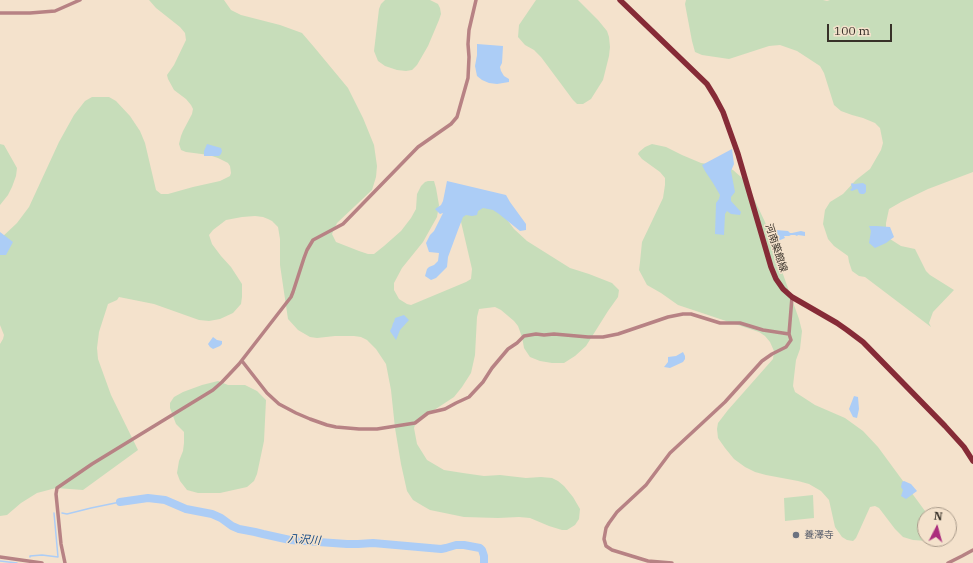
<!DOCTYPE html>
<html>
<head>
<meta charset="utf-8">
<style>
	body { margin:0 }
	#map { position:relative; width:973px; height:563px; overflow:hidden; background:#f4e2cc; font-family:"IBM Plex Serif",serif }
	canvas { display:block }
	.north { position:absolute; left:917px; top:507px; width:40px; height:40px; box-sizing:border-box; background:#f4e2cc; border:1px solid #a99b8b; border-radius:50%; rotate:6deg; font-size:11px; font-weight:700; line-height:16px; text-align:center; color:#383129 }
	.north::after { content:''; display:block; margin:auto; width:14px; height:18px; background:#ab2d7d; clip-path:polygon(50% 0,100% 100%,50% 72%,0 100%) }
	.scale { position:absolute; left:827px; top:24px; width:65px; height:18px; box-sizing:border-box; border:2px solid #383129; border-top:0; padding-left:5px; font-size:12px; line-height:14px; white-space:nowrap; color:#383129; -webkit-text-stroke:3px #f4e2cc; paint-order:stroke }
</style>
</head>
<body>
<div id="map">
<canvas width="973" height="563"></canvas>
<div class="north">N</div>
<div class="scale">100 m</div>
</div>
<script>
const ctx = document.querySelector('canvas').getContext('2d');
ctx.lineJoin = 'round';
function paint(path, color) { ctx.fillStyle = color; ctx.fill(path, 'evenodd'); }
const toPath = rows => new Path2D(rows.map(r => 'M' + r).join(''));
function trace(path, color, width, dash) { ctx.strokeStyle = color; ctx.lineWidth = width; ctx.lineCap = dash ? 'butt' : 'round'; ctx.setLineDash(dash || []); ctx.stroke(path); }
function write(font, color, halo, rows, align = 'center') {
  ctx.font = font + ' "IBM Plex Serif","Noto Sans JP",serif'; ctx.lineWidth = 3; ctx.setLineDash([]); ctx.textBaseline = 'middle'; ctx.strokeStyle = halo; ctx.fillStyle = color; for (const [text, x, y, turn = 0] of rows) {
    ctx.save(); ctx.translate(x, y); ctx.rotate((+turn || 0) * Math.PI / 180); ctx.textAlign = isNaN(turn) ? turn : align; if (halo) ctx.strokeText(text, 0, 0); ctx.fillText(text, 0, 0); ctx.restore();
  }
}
paint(toPath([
	[149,0,224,0,231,10,241,15,280,25,302,33,314,47,348,88,363,118,374,145,377,166,376,177,372,190,337,223,332,234,336,242,359,251,368,254,374,254,384,246,401,231,411,218,416,209,417,194,421,186,425,182,428,181,434,181,436,188,439,205,437,217,423,242,402,268,394,283,394,290,399,299,407,304,411,305,466,282,471,279,472,269,458,209,486,199,505,217,514,229,527,241,570,268,589,274,612,283,619,290,618,297,608,311,586,346,575,356,564,363,552,363,540,361,530,357,524,348,522,337,518,326,514,321,501,310,495,307,479,309,477,317,475,355,471,373,462,387,454,397,416,422,414,428,417,444,427,460,444,470,463,473,484,476,500,475,526,478,541,477,552,478,558,481,564,486,573,497,580,509,579,519,575,525,567,530,562,530,549,526,530,518,519,517,498,518,464,517,430,510,423,506,413,500,407,491,401,464,395,428,391,390,386,364,376,349,367,340,361,337,354,336,335,336,317,338,310,337,298,330,288,319,280,265,280,239,278,227,272,221,268,219,263,217,255,216,242,217,226,220,213,230,209,235,212,244,221,256,231,267,242,284,242,297,241,304,233,313,220,319,209,321,199,320,154,304,119,297,117,300,108,304,99,332,97,348,98,359,111,395,138,450,83,490,56,488,37,493,21,503,7,515,0,516,0,344,3,339,4,335,0,325,0,239,17,223,29,207,59,142,74,115,85,101,92,97,109,97,116,101,130,116,140,131,145,143,156,190,161,194,168,194,193,187,220,181,230,176,231,173,230,166,228,163,218,158,209,155,186,152,181,150,179,144,181,136,183,131,192,114,193,109,191,105,186,99,174,90,168,79,167,75,174,65,186,40,185,33,180,27,156,8],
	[385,0,430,0,438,4,440,8,441,14,439,20,428,46,417,65,412,70,406,71,397,70,385,66,378,61,374,51,379,9,381,4],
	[536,0,578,0,598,20,607,31,609,37,610,47,609,56,603,80,591,99,583,104,577,104,573,100,541,57,534,50,525,45,518,37,519,25],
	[686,0,823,0,827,1,830,0,973,0,973,172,928,189,901,202,889,209,886,223,886,230,890,239,901,246,915,249,926,271,930,275,954,290,933,312,929,323,931,327,865,277,859,276,852,271,849,262,848,256,834,246,828,239,823,224,825,210,830,202,843,194,856,180,870,169,881,150,883,143,880,128,875,123,863,118,852,115,841,111,834,105,824,73,820,66,797,51,780,45,769,46,729,59,702,55,695,52,692,41,685,4],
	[0,144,4,145,17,168,16,176,12,187,8,195,0,205],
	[652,144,666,147,682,155,701,163,721,166,733,170,741,177,747,184,765,222,784,277,799,319,802,331,800,349,796,360,794,377,793,386,795,392,815,405,845,418,863,431,878,447,925,511,925,539,926,539,927,541,913,540,903,537,895,529,879,508,875,506,870,507,856,538,853,541,847,540,842,537,835,527,829,500,821,491,809,484,798,481,766,475,755,472,745,467,734,459,725,448,718,438,717,429,718,423,728,410,773,359,774,351,770,342,765,336,759,332,678,305,661,293,647,285,639,270,640,262,642,242,663,198,665,185,665,178,660,172,642,159,638,154,639,152,645,147],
	[218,381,228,385,245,385,257,391,266,400,264,441,257,474,254,481,247,487,220,493,198,493,187,490,180,481,177,473,179,461,183,451,184,443,184,432,176,424,170,408,170,403,174,397,183,392,202,385],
	[813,495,814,518,785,521,784,498]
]), '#c7ddba');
paint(toPath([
	[477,44,503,46,502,63,500,67,501,71,504,76,509,79,509,82,497,84,489,83,482,80,477,76,475,66,477,55],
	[207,144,221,148,222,151,221,154,219,156,204,156,204,151],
	[732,149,734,164,731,171,735,192,731,197,731,201,741,212,740,215,731,214,727,211,725,214,724,235,715,234,716,203,719,199,720,195,713,183,705,171,702,165],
	[447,181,506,195,510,202,526,224,526,230,520,231,499,214,493,210,483,208,478,211,477,215,472,216,466,215,463,217,458,230,448,257,447,267,436,278,431,280,425,276,427,269,429,267,434,265,438,261,439,253,429,252,426,243,430,235,434,231,443,213,440,214,435,209,441,205,443,201],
	[852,183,854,184,863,183,866,185,866,192,864,194,861,194,859,193,858,190,857,189,852,191,850,190,852,188,851,184],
	[869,226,876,226,890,227,894,237,886,243,875,248,869,243,871,231],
	[776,230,788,231,790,233,792,233,801,231,805,232,805,236,798,235,797,236,795,235,791,235,789,236,784,236,785,238,778,241,779,238,776,233],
	[0,232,13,242,6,255,0,255],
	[404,315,409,320,400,330,396,340,390,331,392,327,393,323,394,322,395,318],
	[213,337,217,340,222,341,222,344,220,346,213,349,210,347,208,344],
	[683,352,685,356,685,359,683,362,670,368,664,367,668,362,668,357,676,356],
	[854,396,858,397,859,409,857,418,853,417,849,409],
	[904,481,911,484,917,491,906,499,901,496,903,490,901,487,902,482]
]), '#accdf6');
trace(toPath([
	[62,513,67,514,91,508,120,502],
	[30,557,30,556,42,555,58,557,54,513],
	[0,561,17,563]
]), '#accdf6', 1.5);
trace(toPath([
	[120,502,148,498,165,500,186,509,212,514,221,518,232,526,239,529,255,532,263,534,290,540,347,544,358,544,373,543,441,549,446,548,456,545,464,545,480,548,482,550,484,556,484,563]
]), '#accdf6', 8);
trace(toPath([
	[0,13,30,13,55,11,80,0],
	[242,361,267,393,279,404,296,413,310,419,327,425,336,427,359,429,377,429,415,423,428,413,445,409,456,403,469,397,483,382,492,368,508,349,517,343,524,336,536,334,544,335,554,334,588,337,603,337,618,334,668,317,683,314,691,314,720,323,740,323,763,330,789,334],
	[0,557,42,563],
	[65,563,61,544,56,494,57,488,92,464,213,390,222,382,239,364,291,297,293,292,304,258,307,250,313,240,343,224,418,147,451,124,457,117,468,78,469,57,468,44,469,30,476,0],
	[672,563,648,561,612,550,606,546,604,539,606,528,609,523,617,512,646,485,670,453,725,402,762,361,772,354,786,347,791,340,789,334,792,297],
	[948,563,962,556,973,550]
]), '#b78284', 3.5);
trace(toPath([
	[620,0,707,84,715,97,723,112,738,154,771,267,776,279,783,289,792,297,837,323,847,330,863,342,945,426,964,447,973,461]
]), '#862b37', 5.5);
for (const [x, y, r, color] of [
	[796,535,4,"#6b7280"]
]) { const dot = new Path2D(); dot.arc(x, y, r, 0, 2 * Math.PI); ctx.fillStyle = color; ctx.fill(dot); trace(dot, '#f4e2cc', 1.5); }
write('10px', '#383129', '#f4e2cc', [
	["河南築館線",776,248,72]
]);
write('10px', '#5b616d', '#f4e2cc', [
	["養澤寺",804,535]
], 'left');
write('italic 11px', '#134a86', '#f4e2cc', [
	["八沢川",304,540,4]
]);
</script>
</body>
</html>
